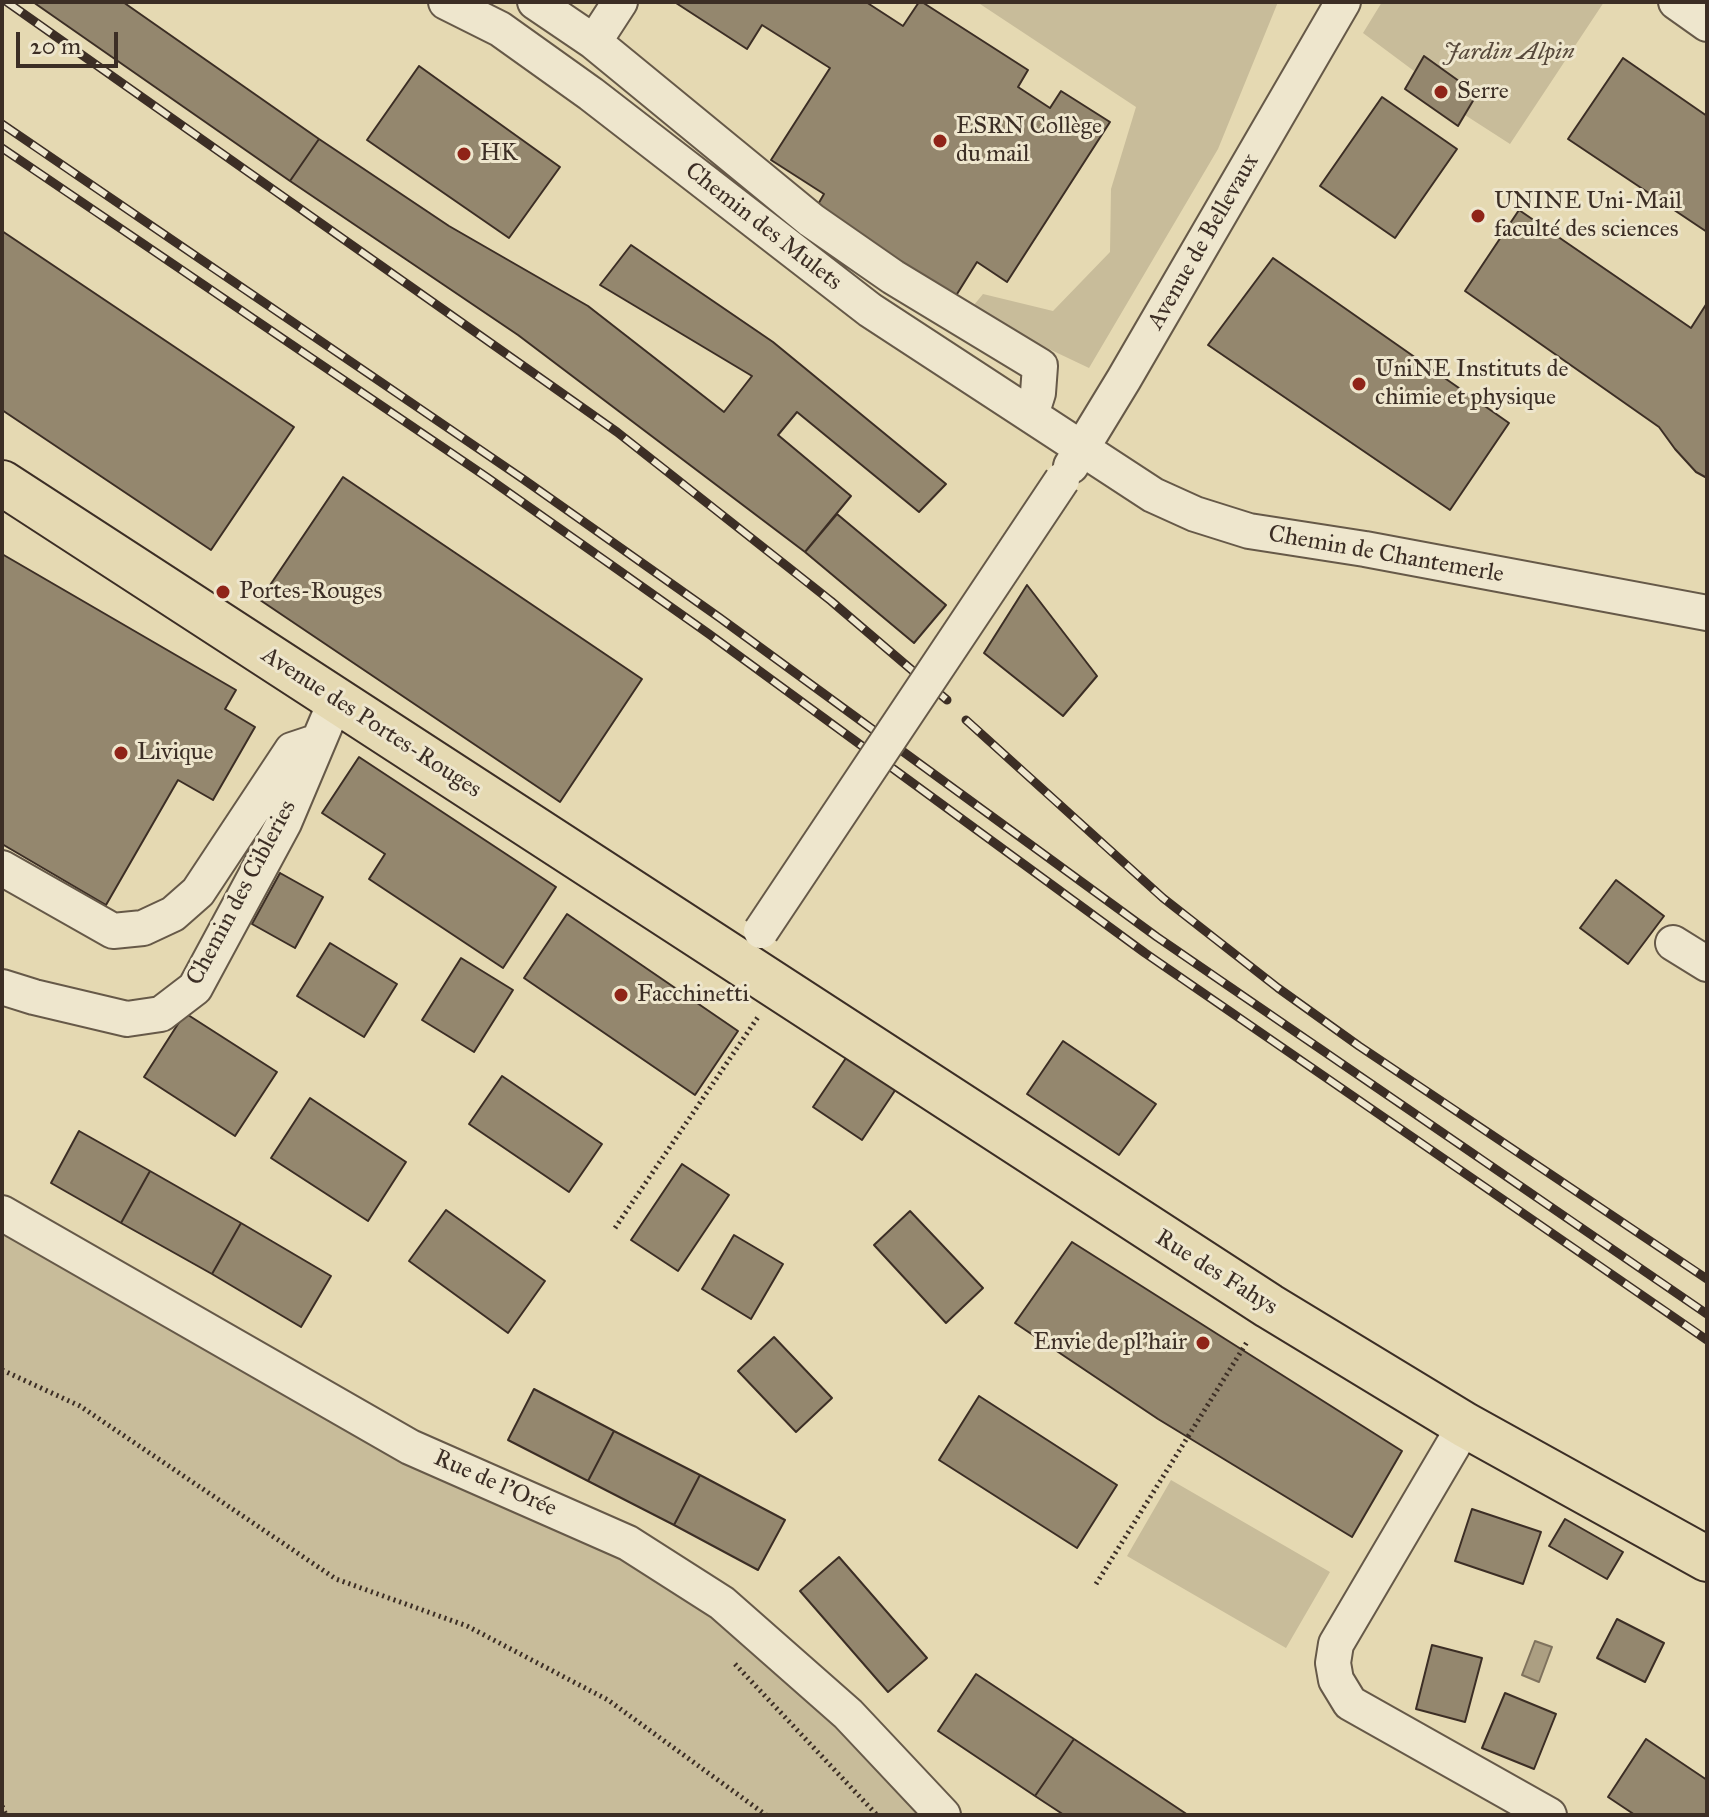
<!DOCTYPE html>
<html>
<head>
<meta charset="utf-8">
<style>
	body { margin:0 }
	#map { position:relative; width:1709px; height:1817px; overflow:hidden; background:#e5d9b2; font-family:"IM FELL Great Primer",serif }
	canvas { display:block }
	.frame { position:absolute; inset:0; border:4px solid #3c2e25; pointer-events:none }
	.scale { position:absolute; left:16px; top:32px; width:102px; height:36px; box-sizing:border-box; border:4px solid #3c2e25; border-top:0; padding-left:10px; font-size:24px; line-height:28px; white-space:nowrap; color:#3c2e25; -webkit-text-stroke:6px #eee6cd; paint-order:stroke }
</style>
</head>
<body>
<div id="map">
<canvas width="1709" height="1817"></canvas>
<div class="frame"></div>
<div class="scale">20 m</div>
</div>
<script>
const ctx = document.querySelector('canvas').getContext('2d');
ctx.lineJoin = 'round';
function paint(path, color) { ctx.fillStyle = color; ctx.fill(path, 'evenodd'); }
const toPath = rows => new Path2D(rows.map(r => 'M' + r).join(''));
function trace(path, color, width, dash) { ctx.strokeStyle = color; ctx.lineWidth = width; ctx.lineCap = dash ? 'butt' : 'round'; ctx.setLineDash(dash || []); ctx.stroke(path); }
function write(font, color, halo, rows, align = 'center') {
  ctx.font = font + ' "IM FELL Great Primer",serif'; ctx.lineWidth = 6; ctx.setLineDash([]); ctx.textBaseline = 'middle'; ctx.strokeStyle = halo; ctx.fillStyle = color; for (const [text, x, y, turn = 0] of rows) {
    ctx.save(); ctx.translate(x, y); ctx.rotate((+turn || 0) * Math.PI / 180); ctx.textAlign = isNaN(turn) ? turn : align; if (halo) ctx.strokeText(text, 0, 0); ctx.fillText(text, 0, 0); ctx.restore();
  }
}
paint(toPath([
	[977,2,1278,2,1218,149,1089,368,969,311,983,294,1053,311,1110,252,1111,189,1136,107],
	[1382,2,1604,2,1510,144,1465,115,1476,95,1424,57,1414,71,1363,33],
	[2,1213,628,1543,943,1815,2,1815],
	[1171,1480,1330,1572,1286,1648,1127,1556]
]), '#c8bc9a');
const water = toPath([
	[1535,1641,1552,1647,1539,1682,1522,1675,1535,1641]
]);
paint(water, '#ac9f82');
trace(water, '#7f725d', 2);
const building = toPath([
	[33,2,123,2,319,139,290,181,33,2],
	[866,2,903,26,919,2,922,2,1028,70,1018,87,1050,108,1061,91,1110,122,1007,282,977,262,952,302,813,213,824,194,771,160,830,68,762,25,747,49,676,3,866,2],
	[1424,56,1477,94,1458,126,1405,89,1424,56],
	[1623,58,1707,116,1707,232,1568,139,1623,58],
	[419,66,560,167,509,238,367,140,419,66],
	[1382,97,1457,149,1395,238,1320,186,1382,97],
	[319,139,449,226,588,306,724,412,752,376,600,285,631,245,773,342,946,484,919,512,797,412,778,435,851,496,805,552,518,335,290,181,319,139],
	[1519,210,1691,328,1707,303,1707,478,1696,472,1675,449,1659,427,1465,291,1519,210],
	[2,231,294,427,211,550,2,410,2,231],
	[1273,258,1509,423,1450,510,1208,345,1273,258],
	[343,477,642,679,560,802,260,600,343,477],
	[837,514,946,605,914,643,805,552,837,514],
	[2,554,236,690,225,709,255,727,213,800,178,780,106,905,2,844,2,554],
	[1027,585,1097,676,1063,716,984,653,1027,585],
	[359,757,556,887,503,968,369,879,385,854,322,813,359,757],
	[280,873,323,897,295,948,252,924,280,873],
	[1616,880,1664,916,1628,964,1580,928,1616,880],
	[567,914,738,1031,695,1095,524,978,567,914],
	[330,943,397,984,364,1037,297,996,330,943],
	[461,958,513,990,474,1052,422,1020,461,958],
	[185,1013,277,1072,235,1136,144,1077,185,1013],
	[1063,1041,1156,1104,1119,1155,1027,1094,1063,1041],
	[848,1055,896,1089,862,1140,813,1107,848,1055],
	[502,1076,602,1144,569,1192,469,1124,502,1076],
	[310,1098,406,1162,368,1221,271,1158,310,1098],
	[79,1131,150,1171,121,1223,51,1183,79,1131],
	[682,1164,729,1195,678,1271,631,1240,682,1164],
	[150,1171,241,1223,212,1274,121,1223,150,1171],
	[446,1210,545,1281,508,1333,409,1261,446,1210],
	[910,1211,983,1288,946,1323,874,1245,910,1211],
	[241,1223,331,1276,301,1327,212,1274,241,1223],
	[734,1235,783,1264,751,1319,702,1289,734,1235],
	[1072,1242,1402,1451,1352,1537,1158,1419,1015,1323,1072,1242],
	[774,1337,832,1398,796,1432,738,1371,774,1337],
	[534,1389,614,1431,588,1481,508,1440,534,1389],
	[979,1396,1117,1485,1077,1548,939,1460,979,1396],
	[614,1431,700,1475,674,1525,588,1481,614,1431],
	[700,1475,785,1520,758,1570,674,1525,700,1475],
	[1472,1509,1541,1532,1523,1584,1455,1561,1472,1509],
	[1565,1519,1623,1552,1607,1579,1549,1546,1565,1519],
	[839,1557,927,1658,888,1692,800,1591,839,1557],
	[1617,1619,1664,1643,1645,1682,1597,1658,1617,1619],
	[1432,1645,1482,1658,1465,1722,1416,1709,1432,1645],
	[976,1674,1074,1739,1035,1796,938,1731,976,1674],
	[1505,1693,1556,1714,1534,1769,1482,1748,1505,1693],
	[1074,1739,1188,1815,1064,1815,1035,1796,1074,1739],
	[1646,1739,1707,1780,1707,1815,1635,1815,1608,1797,1646,1739]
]);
paint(building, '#94876e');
trace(building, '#3c2e25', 2);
const minor = toPath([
	[446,2,500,29,591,94,870,310,1153,495,1195,514,1249,531,1365,549,1707,613],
	[535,2,594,42,811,220,893,277,1040,366,1038,393,1031,415],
	[1676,2,1707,24],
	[594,42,620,2],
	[1071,466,1124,379,1343,2],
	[2,868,113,931,143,928,173,914,198,892,292,750,316,742],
	[1673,943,1707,964],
	[2,987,34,997,127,1019,161,1014,195,988,284,823,336,700],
	[2,1213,410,1447,628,1543,722,1603,848,1714,943,1815],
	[1465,1425,1336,1644,1333,1663,1336,1680,1350,1703,1549,1815]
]);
const major = toPath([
	[2,483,1269,1306,1465,1425,1707,1559]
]);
trace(minor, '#665948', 38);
trace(major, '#3c2e25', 48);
trace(toPath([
	[615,1228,758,1017],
	[2,1370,80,1406,336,1579,467,1626,608,1700,766,1815],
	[1096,1584,1247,1342],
	[735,1664,877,1815],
	[2,1806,6,1815]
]), '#3c2e25', 5, [2, 4]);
trace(minor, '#eee6cd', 34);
trace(major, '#e5d9b2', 44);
const rail = toPath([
	[7,2,617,432,831,601,947,700],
	[2,124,523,479,720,618,1157,937,1707,1314],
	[2,148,488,478,709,634,1145,953,1707,1340],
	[966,720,1163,898,1278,988,1359,1046,1707,1279]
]);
trace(rail, '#3c2e25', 9);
trace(rail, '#eee6cd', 6, [18]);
const minorBridge = toPath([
	[761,931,1062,480]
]);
trace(minorBridge, '#665948', 38, []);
trace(minorBridge, '#eee6cd', 34);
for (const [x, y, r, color] of [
	[1441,92,8,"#8f2418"],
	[940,141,8,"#8f2418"],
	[464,154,8,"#8f2418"],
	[1478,216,8,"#8f2418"],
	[1359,384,8,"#8f2418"],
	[223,592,8,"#8f2418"],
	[121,753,8,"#8f2418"],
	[621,995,8,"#8f2418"],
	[1203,1343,8,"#8f2418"]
]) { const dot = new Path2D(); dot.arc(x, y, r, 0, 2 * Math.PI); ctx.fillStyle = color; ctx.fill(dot); trace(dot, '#eee6cd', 3); }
write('italic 24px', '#584a3c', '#eee6cd', [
	["Jardin Alpin",1509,53]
]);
write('24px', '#3c2e25', '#eee6cd', [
	["Serre",1457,92],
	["ESRN Collège",956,127],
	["du mail",956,155],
	["HK",480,154],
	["UNINE Uni-Mail",1494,202],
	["faculté des sciences",1494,230],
	["UniNE Instituts de",1375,370],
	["chimie et physique",1375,398],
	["Portes-Rouges",239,592],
	["Livique",137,753],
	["Facchinetti",637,995],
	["Envie de pl'hair",1187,1343,"right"]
], 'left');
write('24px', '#3c2e25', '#eee6cd', [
	["Chemin des Mulets",763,227,38],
	["Avenue de Bellevaux",1204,242,-60],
	["Chemin de Chantemerle",1386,555,10],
	["Avenue des Portes-Rouges",371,723,33],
	["Chemin des Cibleries",242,893,-62],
	["Rue des Fahys",1216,1273,32],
	["Rue de l'Orée",495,1484,24]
]);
</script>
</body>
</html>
